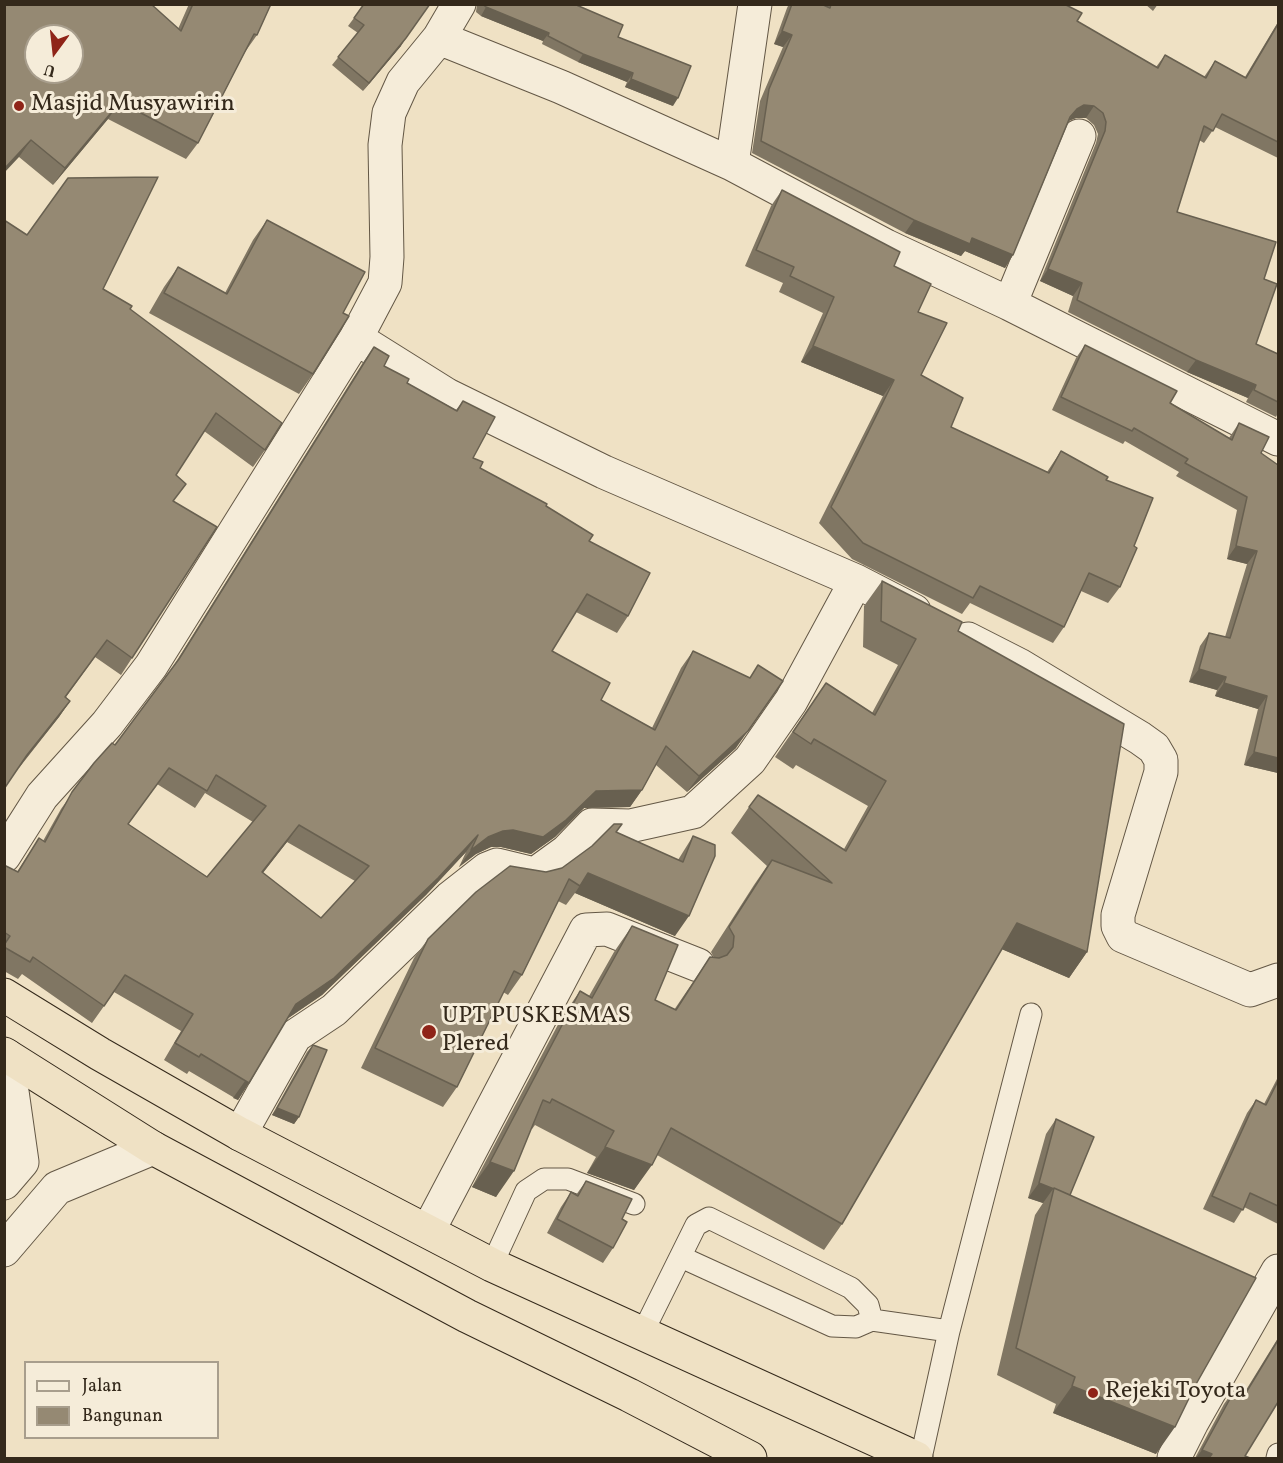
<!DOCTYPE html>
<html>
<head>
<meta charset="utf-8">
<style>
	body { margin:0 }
	#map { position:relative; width:1283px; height:1463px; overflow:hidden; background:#efe1c4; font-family:Vollkorn,serif }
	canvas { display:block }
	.frame { position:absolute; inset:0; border:6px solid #34291b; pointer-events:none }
	.legend { position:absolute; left:24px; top:1361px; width:195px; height:78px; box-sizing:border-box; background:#f5ecd9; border:2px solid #a89e8d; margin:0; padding:8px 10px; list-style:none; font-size:18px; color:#34291b }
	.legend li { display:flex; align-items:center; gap:12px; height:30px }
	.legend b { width:30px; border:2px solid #a89e8d }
	.north { position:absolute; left:24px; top:24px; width:60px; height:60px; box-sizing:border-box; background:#f5ecd9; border:2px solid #a89e8d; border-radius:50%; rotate:195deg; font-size:16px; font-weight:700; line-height:24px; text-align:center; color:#34291b }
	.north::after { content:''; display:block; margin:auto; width:21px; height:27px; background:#8f2418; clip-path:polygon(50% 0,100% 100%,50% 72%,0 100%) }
</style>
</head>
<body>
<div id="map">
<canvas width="1283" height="1463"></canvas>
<div class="frame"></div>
<ul class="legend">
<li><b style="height:8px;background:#f5ecd9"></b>Jalan</li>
<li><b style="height:16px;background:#958973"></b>Bangunan</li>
</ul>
<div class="north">U</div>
</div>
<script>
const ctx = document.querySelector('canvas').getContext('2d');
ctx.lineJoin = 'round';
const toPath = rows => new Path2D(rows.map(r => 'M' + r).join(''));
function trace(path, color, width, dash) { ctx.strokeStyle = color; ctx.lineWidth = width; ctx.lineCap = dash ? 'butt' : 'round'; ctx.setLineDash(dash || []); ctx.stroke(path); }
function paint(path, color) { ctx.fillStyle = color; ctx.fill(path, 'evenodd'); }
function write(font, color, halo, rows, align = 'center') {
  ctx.font = font + ' Vollkorn,serif'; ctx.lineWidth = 6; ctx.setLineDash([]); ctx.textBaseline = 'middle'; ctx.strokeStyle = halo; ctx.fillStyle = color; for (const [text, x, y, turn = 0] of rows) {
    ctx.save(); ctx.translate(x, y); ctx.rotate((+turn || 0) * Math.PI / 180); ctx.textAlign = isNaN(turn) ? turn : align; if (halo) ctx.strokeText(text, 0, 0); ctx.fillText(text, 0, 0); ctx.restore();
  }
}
const lane = toPath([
	[681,1257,832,1326,856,1327,872,1320,949,1331],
	[492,1265,526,1191,544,1179,568,1179,634,1204],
	[643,1332,696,1225,709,1218,851,1288,868,1305,872,1320],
	[921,1458,949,1331,1031,1014],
	[1277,1458,1278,1454]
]);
const street = toPath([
	[439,38,561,87,732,164,886,246,1010,304,1278,439],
	[732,164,755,4],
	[1010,304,1079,136],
	[356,338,447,395,604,472,856,581,914,611],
	[968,639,1019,665,1140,738,1154,748,1161,760,1161,772,1118,915,1118,926,1123,936,1250,990,1278,980],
	[4,856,42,796,107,724,151,666,356,338,385,283,387,257,385,145,389,113,403,82,439,38,459,4],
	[240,1134,295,1036,334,1010,450,898,487,869,497,865,530,873,538,872,567,851,592,825,630,826,693,812,750,760,791,701,856,581],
	[4,1183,22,1162,7,1056],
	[428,1231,586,930,607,929,698,965],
	[4,1250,57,1188,153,1148],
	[1174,1458,1192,1422,1278,1271]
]);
const highway = toPath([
	[4,995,100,1054,240,1134,492,1265,916,1458],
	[4,1054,153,1148,467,1316,629,1395,750,1458]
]);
trace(lane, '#635745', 23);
trace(street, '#635745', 35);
trace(highway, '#34291b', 35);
trace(lane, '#f5ecd9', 21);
trace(street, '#f5ecd9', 33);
trace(highway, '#efe1c4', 33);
paint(toPath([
	[4,4,178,29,189,4,271,4,257,35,245,52,198,143,186,159,108,119,53,185,19,157],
	[477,4,574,4,618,37,673,106,625,87,627,82,578,62,542,44,543,41,481,16,476,12],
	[789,4,821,4,826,6,826,4,1064,4,1077,21,1156,67,1165,55,1204,77,1215,61,1245,77,1278,22,1278,158,1215,127,1204,143,1199,140,1177,212,1264,279,1256,344,1278,354,1278,413,1276,417,1246,402,1248,398,1187,372,1068,312,1073,296,1040,281,1096,143,1098,134,1094,125,1086,118,1076,118,1069,121,1013,255,1005,268,965,251,961,256,905,233,752,153,760,101,783,47,774,44,787,8],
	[1145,4,1158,4,1153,11],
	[354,18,401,46,363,91,332,65,358,33,348,26],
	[782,190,894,266,918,312,921,375,951,427,1047,472,1061,451,1106,480,1134,546,1120,587,1108,603,1081,591,1064,627,1053,643,970,603,962,614,852,559,819,523,883,396,801,362,823,313,779,292,783,283,745,266,771,206],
	[267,220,343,313,313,374,299,394,149,313,164,287,178,267,225,293,253,240],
	[103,289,130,309,265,450,253,467,204,431,176,475,174,501,132,658,121,675,95,657,66,697,70,701,59,717,19,768],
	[1085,345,1170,403,1229,438,1239,423,1261,453,1278,773,1244,765,1258,709,1215,696,1217,690,1189,682,1200,646,1209,633,1225,637,1247,564,1227,559,1237,510,1176,476,1179,472,1125,441,1123,444,1052,410,1076,358],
	[374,347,384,366,407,383,456,410,463,401,473,458,480,468,546,506,589,541,628,616,617,633,576,612,552,651,601,700,652,728,681,668,693,651,750,678,758,665,736,748,687,792,656,765,642,790,630,807,584,808,555,837,531,854,501,847,491,847,476,854,459,867,466,852,426,895,322,995,287,1019,249,1083,238,1100,189,1071,187,1074,164,1060,181,1031,114,992,92,1023,22,974,18,979,4,971,4,865,17,872,39,838,43,841,61,809,94,763,115,745,171,670,362,364],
	[157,784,195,808,205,793,253,822,207,877,128,824],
	[287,842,355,881,321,918,263,873],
	[882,581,958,631,1087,952,1069,978,1002,949,842,1224,824,1250,657,1155,634,1190,587,1173,596,1157,535,1125,532,1129,531,1128,496,1197,472,1187,562,1017,580,991,589,996,614,952,632,926,655,1000,674,1010,710,957,714,958,711,952,754,885,767,866,731,833,749,807,844,849,868,806,796,765,793,769,775,757,826,683,872,713,898,665,863,647,864,606],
	[616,832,678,860,693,836,675,936,575,893,566,905,558,901,522,975,508,995,503,992,457,1087,443,1107,361,1068,414,958,428,939,546,872,562,868],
	[313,1045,299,1117,294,1124,272,1115,307,1052],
	[1278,1077,1278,1224,1244,1207,1234,1223,1203,1209,1247,1113,1256,1100,1264,1104],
	[1056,1119,1070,1195,1156,1454,1053,1413,1056,1404,997,1375,1035,1215,1043,1203,1028,1198,1046,1134],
	[586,1181,622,1219,613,1248,603,1263,547,1233,561,1207,571,1192,576,1195],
	[1278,1338,1278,1402,1245,1456,1250,1458,1195,1458,1224,1404,1237,1386,1246,1390]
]), '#807663');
paint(toPath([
	[486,7,549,33,543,41,481,16],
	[782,31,792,35,783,47,774,44],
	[406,38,401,46,363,91,369,83],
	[583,54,633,73,627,82,578,62],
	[631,79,678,98,673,106,625,87],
	[120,102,108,119,53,185,65,168],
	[1084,105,1094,106,1086,118,1076,118,1068,121,1062,129,1077,109],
	[31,140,19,157,4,173,4,169],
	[914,220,972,238,1013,255,1005,268,965,251,961,256,905,233],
	[1048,269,1082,283,1073,296,1040,281],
	[813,346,894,380,883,396,801,362],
	[1196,360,1256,385,1248,398,1187,372],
	[1236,546,1257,551,1247,564,1227,559],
	[1199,669,1226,677,1217,690,1189,682],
	[1224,683,1267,696,1258,709,1215,696],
	[70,701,59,717,15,772,27,755],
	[748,731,736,748,687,792,699,776],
	[1254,752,1278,758,1278,773,1244,765],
	[642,790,630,807,584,808,555,837,531,854,501,847,491,847,476,854,459,867,471,850,488,837,596,791],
	[299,825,287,842,250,889,262,872],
	[478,835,466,852,426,895,322,995,284,1021,296,1004],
	[588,873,689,916,675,936,575,893],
	[1017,923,1087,952,1069,978,999,948],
	[245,1081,249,1083,238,1100,233,1098],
	[277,1108,299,1117,294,1124,272,1115],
	[605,1147,652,1165,634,1190,587,1173],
	[490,1162,514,1171,496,1197,472,1187],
	[1039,1183,1053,1189,1043,1203,1028,1198],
	[1072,1386,1175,1427,1156,1454,1053,1413],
	[1202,1450,1212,1454,1209,1458,1196,1458]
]), '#686050');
const building = toPath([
	[4,4,151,4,181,31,193,4,271,4,257,35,254,34,198,143,120,102,65,168,31,140,4,169,4,4],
	[36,36,72,36,72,72,36,72,36,36],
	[364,4,430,4,406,38,369,83,338,57,364,25,354,18,364,4],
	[482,4,574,4,623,25,618,37,691,66,678,98,631,79,633,73,583,54,548,36,549,33,486,7,482,4],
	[792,4,821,4,830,8,831,4,1064,4,1082,13,1077,21,1158,68,1165,55,1206,78,1215,61,1246,78,1278,24,1278,142,1222,114,1213,131,1204,126,1177,212,1276,242,1264,279,1277,284,1256,344,1278,354,1278,402,1254,390,1256,385,1196,360,1077,300,1082,283,1048,269,1105,131,1106,122,1103,113,1094,106,1084,105,1077,109,1070,117,1013,255,972,238,970,244,914,220,761,141,769,89,792,35,782,31,792,4],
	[158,177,103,289,132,306,130,309,282,423,265,450,216,413,176,475,186,484,173,501,217,527,132,658,107,640,65,697,70,701,27,755,4,789,4,220,27,235,68,178,158,177],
	[782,190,900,252,894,266,931,284,918,312,947,323,921,375,963,398,951,427,1049,473,1061,451,1108,477,1106,480,1153,498,1134,546,1137,548,1120,587,1089,573,1064,627,980,586,973,598,863,543,831,507,894,380,813,346,834,297,790,276,794,267,756,250,782,190],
	[267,220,365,272,343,313,349,316,313,374,164,293,178,267,227,294,267,220],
	[1085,345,1177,391,1170,403,1232,440,1239,423,1269,437,1261,453,1278,465,1278,758,1254,752,1267,696,1224,683,1226,677,1199,669,1209,633,1230,638,1257,551,1236,546,1247,497,1185,463,1188,459,1134,428,1132,431,1061,397,1085,345],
	[374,347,389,356,384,366,409,379,407,383,457,411,463,401,495,417,473,458,483,462,480,468,547,504,546,506,593,535,589,541,650,573,628,616,587,594,552,651,610,683,601,700,655,730,693,651,750,678,758,665,783,681,748,731,699,776,666,746,642,790,596,791,566,820,543,837,513,830,503,831,488,837,471,850,478,835,438,878,334,978,296,1004,249,1083,201,1054,199,1057,175,1043,193,1014,125,975,104,1006,33,957,30,962,4,947,4,945,10,936,4,932,4,865,18,872,39,838,45,842,72,792,94,763,112,743,115,745,179,659,374,347],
	[169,768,207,791,216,775,266,806,207,877,128,824,169,768],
	[299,825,369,866,321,918,262,872,299,825],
	[882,581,962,622,958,631,1124,724,1087,952,1017,923,842,1224,671,1128,652,1165,605,1147,614,1131,552,1099,550,1103,543,1100,514,1171,490,1162,580,991,592,998,632,926,678,945,655,1000,676,1010,710,957,719,958,727,955,733,947,734,936,729,927,772,860,832,883,749,807,758,795,846,851,886,781,814,739,811,744,793,732,826,683,875,715,916,639,881,621,882,581],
	[614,824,622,824,616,832,683,862,693,836,715,845,715,856,689,916,588,873,580,886,569,879,522,975,514,971,457,1087,375,1048,428,939,476,892,510,866,546,872,562,868,592,846,614,824],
	[313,1045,327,1050,299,1117,277,1108,313,1045],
	[1278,1081,1278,1206,1250,1193,1243,1210,1212,1196,1256,1100,1266,1105,1278,1081],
	[1056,1119,1094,1137,1070,1195,1054,1188,1054,1189,1039,1183,1056,1119],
	[586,1181,632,1199,622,1219,627,1222,613,1248,557,1219,571,1192,578,1196,586,1181],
	[1054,1188,1256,1278,1195,1386,1175,1427,1072,1386,1075,1377,1016,1348,1054,1188],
	[1278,1340,1278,1402,1245,1456,1250,1458,1209,1458,1212,1454,1202,1450,1237,1386,1247,1391,1278,1340]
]);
paint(building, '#958973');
trace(building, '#686050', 1.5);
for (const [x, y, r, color] of [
	[19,106,6,"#8f2418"],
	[429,1032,8,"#8f2418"],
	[1093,1393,6,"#8f2418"]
]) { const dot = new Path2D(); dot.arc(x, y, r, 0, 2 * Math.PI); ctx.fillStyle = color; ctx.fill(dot); trace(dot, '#f5ecd9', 2); }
write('24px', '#34291b', '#f5ecd9', [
	["Masjid Musyawirin",31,106],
	["UPT PUSKESMAS",442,1018],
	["Plered",442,1046],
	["Rejeki Toyota",1105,1393]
], 'left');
</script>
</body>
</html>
